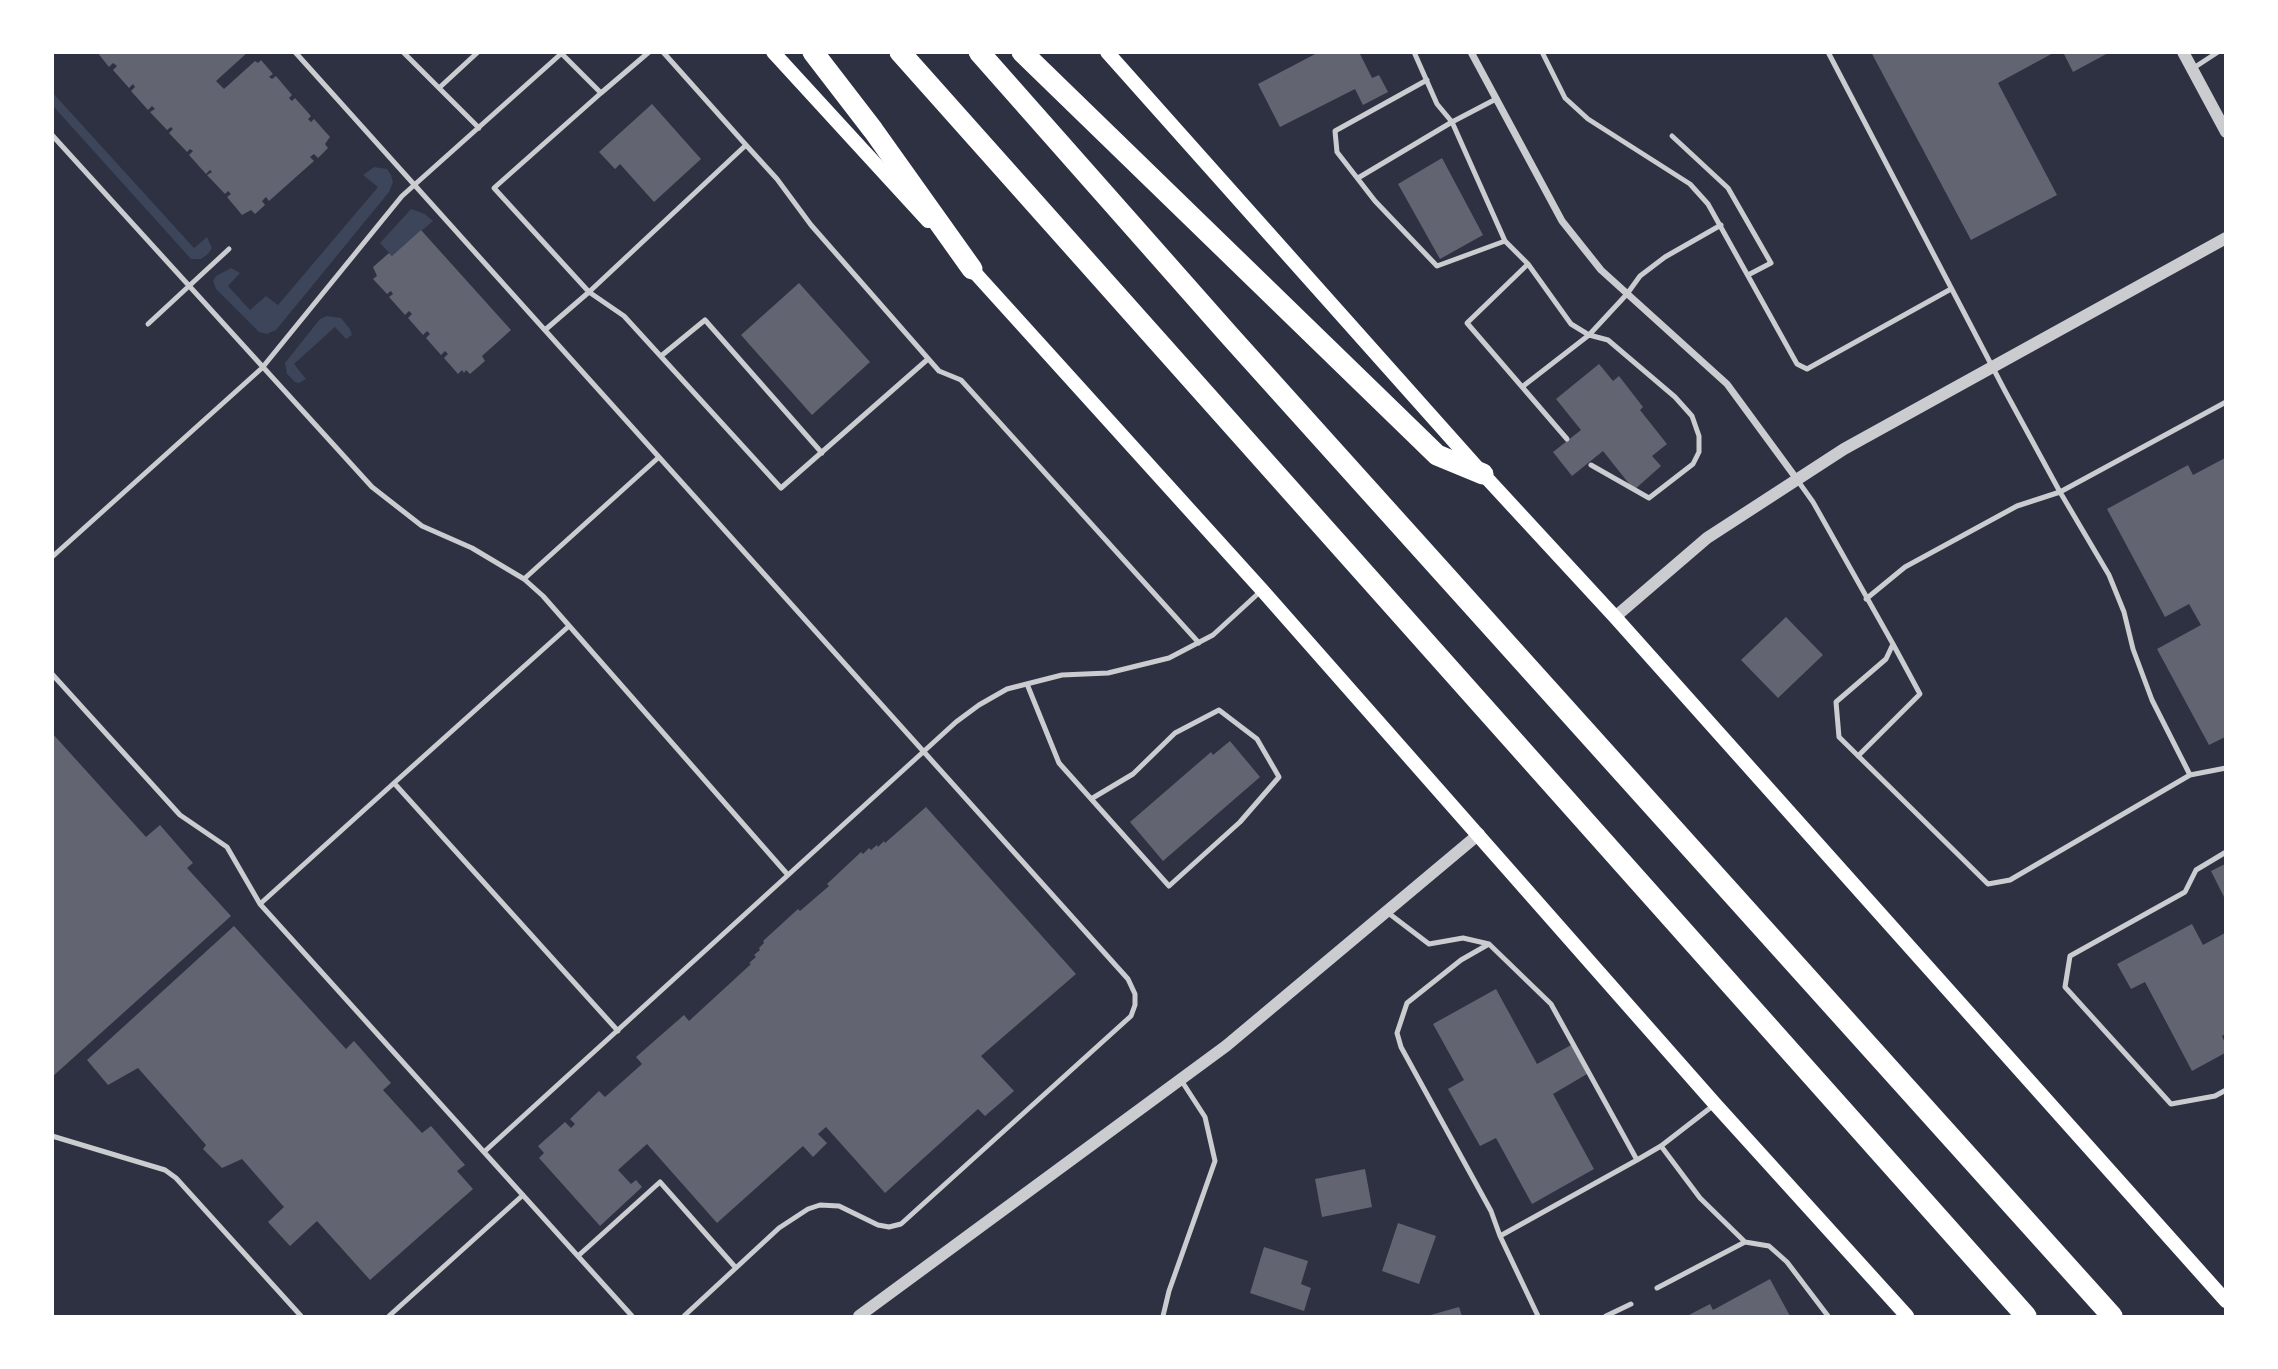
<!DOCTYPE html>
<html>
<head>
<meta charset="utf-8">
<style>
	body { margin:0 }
	#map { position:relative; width:2278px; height:1369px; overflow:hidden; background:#2d3142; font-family:"Public Sans",sans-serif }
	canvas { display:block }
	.frame { position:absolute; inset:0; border:54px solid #fff; pointer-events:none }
</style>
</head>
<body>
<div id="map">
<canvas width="2278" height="1369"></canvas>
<div class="frame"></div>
</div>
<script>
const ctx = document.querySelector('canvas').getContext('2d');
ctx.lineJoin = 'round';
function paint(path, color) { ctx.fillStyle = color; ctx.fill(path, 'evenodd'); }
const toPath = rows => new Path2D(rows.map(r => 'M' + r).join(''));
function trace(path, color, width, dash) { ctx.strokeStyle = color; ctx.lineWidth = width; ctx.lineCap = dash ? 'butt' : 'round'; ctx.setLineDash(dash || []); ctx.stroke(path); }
paint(toPath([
	[52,92,194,248,207,237,212,248,208,254,201,259,191,259,53,106],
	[374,167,387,169,391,175,393,182,389,192,276,330,267,334,259,332,216,289,213,281,216,276,231,268,240,273,228,286,250,310,266,296,278,305,378,187,363,175],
	[411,209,425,214,433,221,392,256,380,243],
	[327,316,341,318,350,329,352,335,346,339,335,327,294,364,306,379,299,383,295,382,287,374,285,363,320,319]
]), '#3c4559');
paint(toPath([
	[97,52,248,52,216,81,224,89,255,61,258,63,261,60,273,74,269,77,272,79,276,76,292,95,289,98,292,101,295,98,311,116,308,119,311,122,314,119,330,137,325,144,328,148,318,158,314,154,310,157,314,161,269,201,266,197,262,201,265,205,255,214,251,210,242,215,227,197,231,194,228,191,225,194,207,175,212,172,210,170,206,174,189,155,193,151,190,149,187,152,169,133,173,129,171,127,167,130,150,112,155,109,152,106,148,110,131,91,135,87,133,84,129,88,113,70,117,66,113,63,109,67],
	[1319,52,1359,52,1372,78,1379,75,1388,92,1363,105,1355,89,1280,127,1258,84],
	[1871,52,2055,52,1998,83,2057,195,1971,240],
	[2063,52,2110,52,2073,72],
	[652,104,701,159,654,202,620,164,615,169,599,152],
	[1442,158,1483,235,1440,259,1398,184],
	[421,230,511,330,482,356,485,361,470,374,466,370,464,373,462,370,458,374,444,358,448,354,445,351,441,355,426,338,430,334,427,331,423,335,408,318,412,314,409,311,405,315,389,297,393,294,391,291,387,294,373,279,377,276,373,267,389,253,392,256],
	[799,283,870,362,812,415,741,335],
	[1599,364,1613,381,1619,376,1643,407,1640,410,1667,444,1652,456,1661,466,1634,490,1603,451,1572,476,1553,452,1581,430,1556,399],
	[2225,458,2225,737,2209,745,2157,649,2201,625,2189,604,2165,617,2107,509,2188,465,2193,475],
	[1786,617,1823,655,1778,698,1741,660],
	[52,733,146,837,160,825,193,863,187,868,231,916,52,1077],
	[1230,741,1260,777,1163,861,1130,822,1211,752,1213,755],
	[926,807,1076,974,981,1056,1014,1091,985,1116,978,1109,885,1193,826,1127,818,1134,827,1143,813,1157,803,1146,717,1223,647,1144,618,1170,631,1184,636,1180,642,1187,600,1226,539,1158,544,1153,538,1146,565,1122,571,1128,575,1124,570,1119,599,1091,605,1097,642,1064,636,1057,684,1015,689,1021,751,964,749,963,756,957,754,955,760,950,759,948,764,943,763,941,798,909,800,911,829,886,827,884,861,852,863,854,869,848,871,850,877,845,878,847,884,841,885,843],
	[2225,864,2225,899,2211,871],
	[2192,924,2203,945,2225,933,2225,1034,2222,1036,2225,1043,2225,1053,2192,1071,2145,982,2131,989,2117,964],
	[234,926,346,1049,354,1041,391,1083,383,1090,422,1133,431,1126,465,1165,457,1171,473,1189,370,1280,317,1221,290,1246,268,1222,284,1207,242,1159,222,1168,203,1149,206,1145,138,1068,108,1085,87,1060],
	[1496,989,1537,1064,1571,1045,1587,1074,1553,1094,1594,1169,1532,1204,1496,1138,1480,1146,1448,1089,1464,1080,1433,1024],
	[1365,1169,1372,1207,1322,1217,1315,1179],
	[1398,1223,1436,1236,1419,1284,1382,1271],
	[1264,1247,1308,1261,1301,1284,1311,1288,1304,1311,1250,1293],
	[1770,1279,1790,1316,1687,1316,1710,1304,1713,1310],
	[1459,1307,1462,1316,1427,1316]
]), '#626471');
trace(toPath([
	[295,52,1128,979,1135,994,1135,1005,1131,1016,901,1224,889,1227,878,1225,839,1206,820,1205,808,1209,779,1228,684,1316],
	[403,52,479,128],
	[1414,52,1437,104,1452,122,1496,99],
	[1542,52,1565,98,1588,119,1690,184,1708,204,1797,364,1807,369,1951,289],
	[1828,52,2005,391,2060,492,2109,575,2124,612,2133,649,2152,700,2190,775],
	[562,54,601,93,494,188,589,292,746,145,663,52],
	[2192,69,2218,52],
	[1427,80,1335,131,1337,152,1375,201,1437,266,1505,241,1528,264,1571,324,1589,335,1608,340,1675,397,1692,416,1699,436,1699,452,1693,464,1649,498,1591,465],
	[439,88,478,52],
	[601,93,649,52],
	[52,135,372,487,422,526,472,548,524,579,543,596,788,875],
	[1672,136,1728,188,1771,263,1748,275],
	[746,145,777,179,811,225,939,371,961,380,1199,643],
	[1358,178,1452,122,1505,241],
	[1528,264,1467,323,1567,439],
	[148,324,229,249],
	[545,330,589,292,624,316,781,488,928,359],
	[661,356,705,320,822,453],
	[1522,387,1589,335,1627,294,1640,276,1665,257,1721,225],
	[1798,481,1813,502,1893,644,1886,659,1836,702,1839,737,1988,884,2010,880,2190,775,2226,768],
	[52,557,262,368,402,196,563,52],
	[524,579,659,457],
	[1866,599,1905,567,2017,506,2060,492,2226,402],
	[569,626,394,783,618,1031],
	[52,674,180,815,227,847,260,904,632,1316],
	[1027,684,1059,763,1169,886,1240,822,1279,777,1257,739,1219,710,1175,733,1133,774,1091,799],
	[1858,756,1920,694,1893,644],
	[2226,852,2196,870,2185,892,2070,956,2065,987,2171,1104,2215,1096,2226,1090],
	[260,904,394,783],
	[1387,912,1429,944,1463,938,1489,944,1551,1004,1637,1160,1500,1236,1491,1211,1401,1047,1397,1033,1407,1003,1461,960,1489,944],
	[52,1136,165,1170,176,1178,301,1316],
	[1661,1146,1700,1198,1745,1242,1769,1246,1787,1262,1828,1316],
	[484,1152,956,722,979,705,1007,689,1062,675,1108,673,1169,658,1213,635,1262,590],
	[1637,1160,1661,1146,1714,1105],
	[1500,1236,1538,1316],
	[578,1256,660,1182,736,1268],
	[1657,1288,1745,1242],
	[389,1316,523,1195],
	[1163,1316,1169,1291,1215,1161,1205,1117,1181,1080],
	[1606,1316,1631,1304]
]), '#caccd0', 5);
trace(toPath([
	[1471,52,1562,221,1601,270,1727,384,1796,478]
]), '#caccd0', 7);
trace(toPath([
	[2183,52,2226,132],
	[1615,617,1707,538,1844,449,2226,238],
	[859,1316,1226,1046,1479,834]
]), '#caccd0', 12);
trace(toPath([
	[773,52,928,221],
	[1107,52,1483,474,1615,617,2226,1301],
	[968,265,1262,590,1715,1104,1907,1316]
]), '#fff', 14);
trace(toPath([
	[813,52,873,130,972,269],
	[900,52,2026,1316],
	[979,52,1229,335,2112,1316],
	[1022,52,1437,455,1483,474]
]), '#fff', 21);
</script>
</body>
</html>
